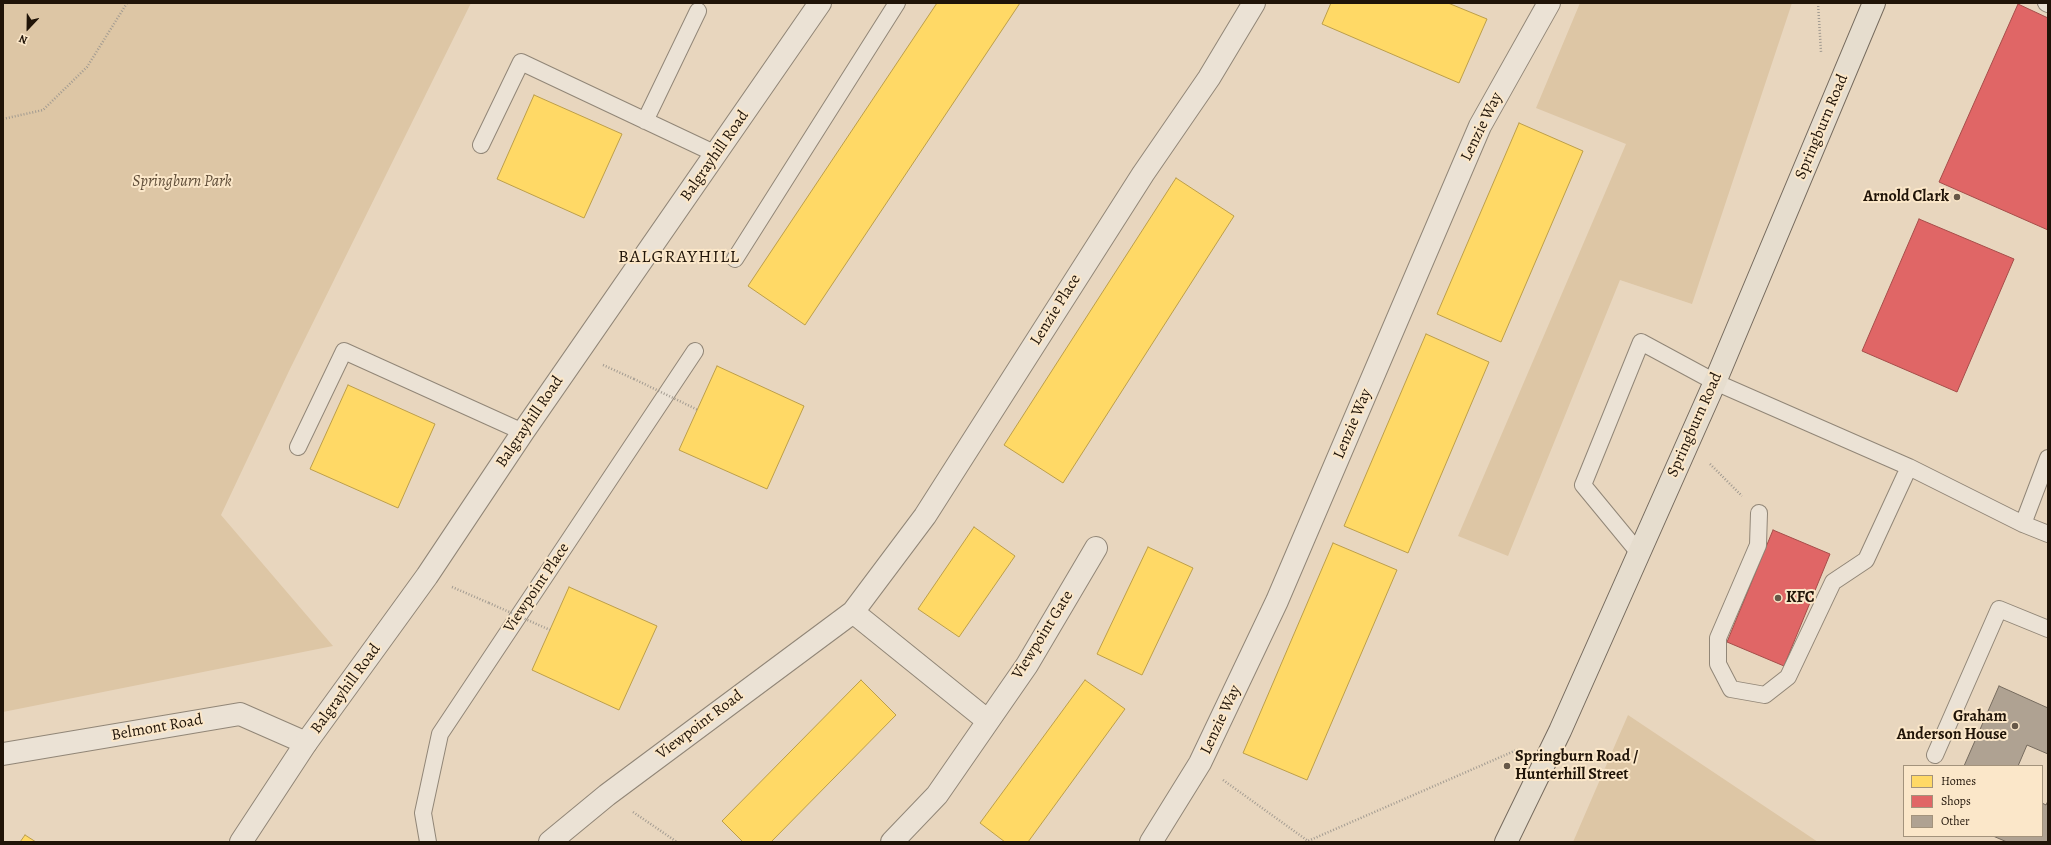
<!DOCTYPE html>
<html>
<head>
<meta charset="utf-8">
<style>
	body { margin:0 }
	#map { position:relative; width:2051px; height:845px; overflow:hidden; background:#e8d6be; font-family:Alegreya,serif }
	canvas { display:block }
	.frame { position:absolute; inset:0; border:4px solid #201408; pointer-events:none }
	.legend { position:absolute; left:1903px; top:765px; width:140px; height:72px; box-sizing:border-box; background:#fbe7c9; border:1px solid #a3937c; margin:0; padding:5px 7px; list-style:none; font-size:12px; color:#201408 }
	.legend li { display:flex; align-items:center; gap:8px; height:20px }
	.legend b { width:20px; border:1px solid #a3937c }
	.north { position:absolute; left:8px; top:8px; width:40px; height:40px; -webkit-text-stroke:3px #fbe7c9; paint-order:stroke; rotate:202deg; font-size:11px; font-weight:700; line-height:16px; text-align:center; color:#201408 }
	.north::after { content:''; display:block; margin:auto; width:14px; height:18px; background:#201408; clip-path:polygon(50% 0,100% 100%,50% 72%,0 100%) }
</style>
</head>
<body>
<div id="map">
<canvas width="2051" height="845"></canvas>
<div class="frame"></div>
<ul class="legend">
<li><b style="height:11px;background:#ffd966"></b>Homes</li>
<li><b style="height:11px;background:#e06666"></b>Shops</li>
<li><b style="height:11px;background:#afa292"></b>Other</li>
</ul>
<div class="north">N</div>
</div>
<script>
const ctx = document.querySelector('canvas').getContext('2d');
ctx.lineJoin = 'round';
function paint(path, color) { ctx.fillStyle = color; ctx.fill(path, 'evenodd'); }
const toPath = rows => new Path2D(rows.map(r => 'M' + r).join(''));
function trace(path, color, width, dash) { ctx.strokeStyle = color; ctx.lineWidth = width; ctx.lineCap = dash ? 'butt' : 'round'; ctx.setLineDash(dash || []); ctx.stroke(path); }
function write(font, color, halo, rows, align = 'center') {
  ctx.font = font + ' Alegreya,serif'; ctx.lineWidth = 4; ctx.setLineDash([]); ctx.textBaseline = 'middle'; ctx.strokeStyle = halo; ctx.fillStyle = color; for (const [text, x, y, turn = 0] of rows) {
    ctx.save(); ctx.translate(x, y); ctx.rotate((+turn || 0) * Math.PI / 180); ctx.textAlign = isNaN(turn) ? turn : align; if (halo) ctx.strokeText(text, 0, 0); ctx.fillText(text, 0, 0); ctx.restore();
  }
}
paint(toPath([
	[3,3,471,3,289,371,221,515,333,646,3,712],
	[1580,3,1792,3,1692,304,1620,280,1508,556,1458,536,1626,144,1536,108],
	[1628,715,1818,842,1573,842]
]), '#ddc6a5');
const homes = toPath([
	[937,3,1020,3,805,325,748,286,937,3],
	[1331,3,1448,3,1487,19,1459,83,1322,24,1331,3],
	[534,95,622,134,584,218,497,179,534,95],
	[1519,123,1583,151,1501,342,1437,314,1519,123],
	[1176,178,1234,216,1063,483,1004,445,1176,178],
	[1426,334,1489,362,1408,553,1344,526,1426,334],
	[717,366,804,406,767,489,679,450,717,366],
	[348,385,435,424,398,508,310,469,348,385],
	[974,527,1015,556,959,637,918,609,974,527],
	[1333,543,1397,570,1307,780,1243,753,1333,543],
	[1148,547,1193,568,1142,675,1097,654,1148,547],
	[569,587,657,626,619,710,532,670,569,587],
	[861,680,896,715,771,842,743,842,722,821,861,680],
	[1085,680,1125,709,1028,842,1005,842,980,823,1085,680],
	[25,835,36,842,20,842,25,835]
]);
paint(homes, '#ffd966');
trace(homes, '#bc9e4a', 1);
const shops = toPath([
	[2018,4,2048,18,2048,230,1939,182,2018,4],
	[1919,219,2014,259,1957,392,1862,351,1919,219],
	[1773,530,1830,554,1784,666,1727,642,1773,530]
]);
paint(shops, '#e06666');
trace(shops, '#a64d4a', 1);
const building = toPath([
	[1999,686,2048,708,2048,754,2027,745,2018,766,1964,766,1999,686],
	[2048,801,2048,842,2007,842,1993,836,2042,836,2042,803,2046,805,2048,801]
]);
paint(building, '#afa292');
trace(building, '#766b5e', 1);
const service = toPath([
	[2046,3,2048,4],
	[645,121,698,11],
	[481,145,521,62,716,154],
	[735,259,897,3],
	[298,447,344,351,523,432],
	[1759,513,1758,545,1718,638,1718,664,1731,689,1765,695,1788,677,1833,582,1866,560,1909,467],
	[2023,524,2048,458],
	[1639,553,1583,485,1641,342,1715,382,1909,467,2023,524,2048,534],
	[1935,755,1999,609,2048,629],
	[428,842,423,813,440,734,695,351]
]);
const minor = toPath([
	[853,612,988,721],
	[3,754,240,714,306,743],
	[550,842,607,795,853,612,925,516,1143,174,1209,78,1254,3],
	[892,842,937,795,1027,665,1096,548],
	[1151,842,1200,763,1277,601,1480,126,1549,3]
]);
const tertiary = toPath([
	[241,842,306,743,427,576,523,432,820,3]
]);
const primary = toPath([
	[1506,842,1560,731,1715,382,1874,3]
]);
trace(service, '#918677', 18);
trace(minor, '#918677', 24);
trace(tertiary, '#918677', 24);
trace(primary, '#766b5e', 24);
trace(toPath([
	[1818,3,1821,52],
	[3,119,43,110,87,67,127,3],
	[603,365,634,379],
	[1710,464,1742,496],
	[452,587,489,603],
	[1223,780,1308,841,1519,749],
	[633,812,677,842]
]), '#a29b91', 2.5, [1, 2]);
trace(service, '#ebe2d5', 16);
trace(minor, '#ebe2d5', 22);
trace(tertiary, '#ebe2d5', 22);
trace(primary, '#e6ddce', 22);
trace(toPath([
	[634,379,698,410],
	[489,603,550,630]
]), '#a29b91', 2.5, [1, 2]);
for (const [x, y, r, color] of [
	[1957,197,4,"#665848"],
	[1778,598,4,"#665848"],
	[2015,726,4,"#665848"],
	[1507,766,4,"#665848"]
]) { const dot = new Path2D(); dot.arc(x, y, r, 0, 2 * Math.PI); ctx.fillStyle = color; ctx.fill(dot); trace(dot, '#fbe7c9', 1.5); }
write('16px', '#201408', '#fbe7c9', [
	["Lenzie Way",1482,127,-64],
	["Springburn Road",1822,127,-67],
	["Balgrayhill Road",715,156,-55],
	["Lenzie Place",1056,310,-58],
	["Balgrayhill Road",530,422,-56],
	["Lenzie Way",1353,424,-67],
	["Springburn Road",1695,425,-66],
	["Viewpoint Place",537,588,-56],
	["Viewpoint Gate",1043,635,-58],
	["Balgrayhill Road",346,689,-54],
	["Lenzie Way",1221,720,-65],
	["Viewpoint Road",700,725,-37],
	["Belmont Road",157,728,-10]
]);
write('italic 16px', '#5f4d38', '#fbe7c9', [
	["Springburn Park",182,182]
]);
write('bold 16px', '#201408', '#fbe7c9', [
	["Arnold Clark",1949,197],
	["KFC",1786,598,"left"],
	["Graham",2007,717],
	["Anderson House",2007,735],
	["Springburn Road /",1515,757,"left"],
	["Hunterhill Street",1515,775,"left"]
], 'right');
ctx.letterSpacing = '1px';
write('18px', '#201408', '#fbe7c9', [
	["BALGRAYHILL",679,258]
]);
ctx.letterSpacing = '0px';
</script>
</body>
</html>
